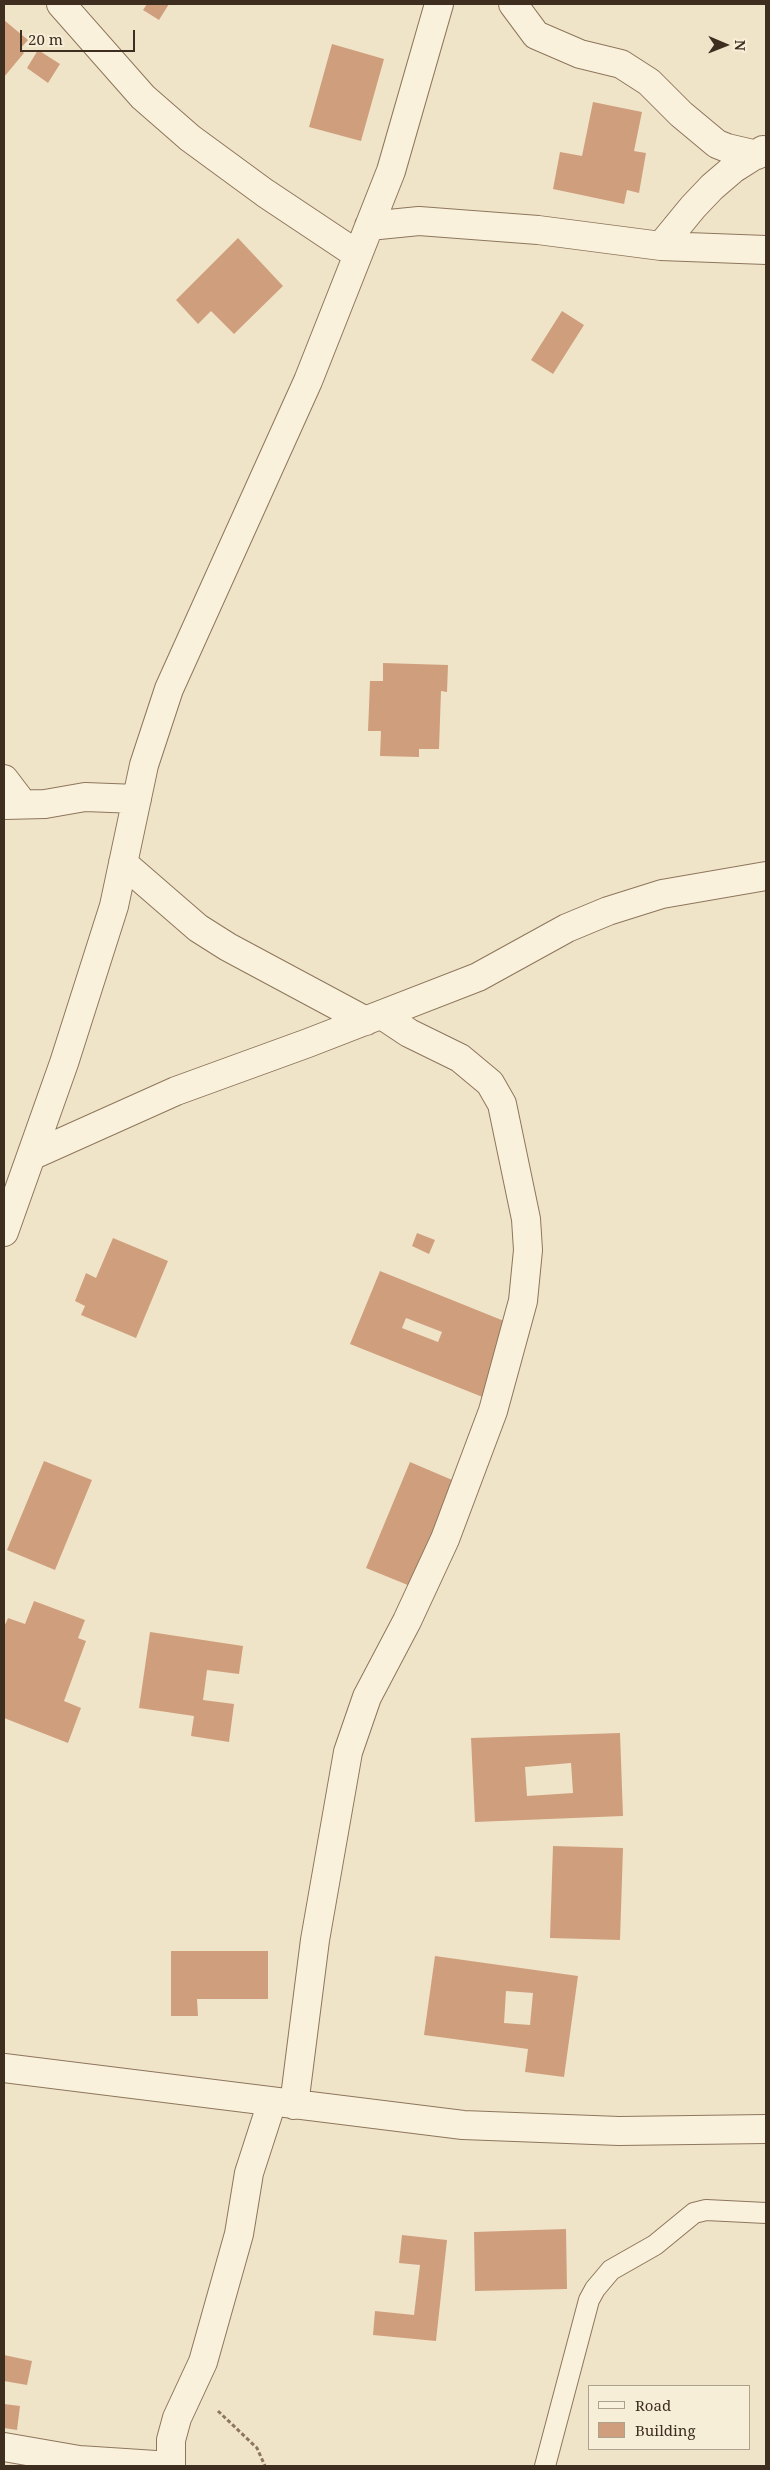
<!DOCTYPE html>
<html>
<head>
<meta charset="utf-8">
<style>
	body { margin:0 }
	#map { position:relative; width:770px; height:2470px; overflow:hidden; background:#f0e4c8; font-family:"Noto Serif",serif }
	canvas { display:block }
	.frame { position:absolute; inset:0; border:5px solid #3d2e20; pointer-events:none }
	.legend { position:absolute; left:588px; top:2385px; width:162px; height:65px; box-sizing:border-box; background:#f7eed8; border:1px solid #ada18e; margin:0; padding:6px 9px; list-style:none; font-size:15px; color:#3d2e20 }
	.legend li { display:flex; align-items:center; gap:10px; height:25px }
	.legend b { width:25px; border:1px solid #ada18e }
	.north { position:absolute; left:700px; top:20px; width:50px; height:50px; -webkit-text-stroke:4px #f7eed8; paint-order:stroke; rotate:91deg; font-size:14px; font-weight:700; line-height:20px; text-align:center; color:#3d2e20 }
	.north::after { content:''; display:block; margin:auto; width:18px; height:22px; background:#3d2e20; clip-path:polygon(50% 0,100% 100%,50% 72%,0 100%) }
	.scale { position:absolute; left:20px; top:30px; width:115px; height:22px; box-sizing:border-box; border:2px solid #3d2e20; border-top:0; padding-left:6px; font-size:15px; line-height:18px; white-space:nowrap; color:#3d2e20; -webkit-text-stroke:4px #f7eed8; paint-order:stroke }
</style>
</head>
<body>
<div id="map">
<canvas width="770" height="2470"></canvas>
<div class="frame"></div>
<ul class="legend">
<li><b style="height:6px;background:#faf1dc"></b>Road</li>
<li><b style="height:14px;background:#cf9f7d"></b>Building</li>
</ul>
<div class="north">N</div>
<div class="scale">20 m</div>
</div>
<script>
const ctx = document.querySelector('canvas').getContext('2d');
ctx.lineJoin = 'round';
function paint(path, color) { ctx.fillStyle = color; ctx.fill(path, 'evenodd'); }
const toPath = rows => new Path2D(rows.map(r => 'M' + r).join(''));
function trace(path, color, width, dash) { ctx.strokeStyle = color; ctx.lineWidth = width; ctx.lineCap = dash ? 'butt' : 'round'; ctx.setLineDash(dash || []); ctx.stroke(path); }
paint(toPath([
	[147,4,169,4,159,20,143,10],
	[4,20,28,40,20,49,24,53,4,77],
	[332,44,384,59,361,141,309,127],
	[38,50,60,64,48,83,27,68],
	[593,102,642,112,634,151,646,153,639,193,627,190,624,204,553,189,560,152,582,156],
	[238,238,283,286,234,334,211,311,198,324,176,300],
	[562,311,584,325,553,374,531,360],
	[383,663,448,665,447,692,441,691,439,749,419,749,419,757,380,756,381,731,368,731,370,681,383,681],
	[417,1233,435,1240,429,1254,412,1246],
	[113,1238,168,1261,136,1338,81,1315,85,1306,75,1301,86,1273,96,1278],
	[380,1271,514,1325,485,1398,350,1344],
	[406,1318,442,1332,438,1342,402,1328],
	[44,1461,92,1480,55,1570,7,1550],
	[410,1462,464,1485,420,1590,366,1568],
	[34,1601,85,1620,78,1638,86,1641,64,1701,81,1708,68,1743,4,1718,4,1627,8,1618,25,1624],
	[150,1632,243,1646,239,1674,207,1670,203,1700,234,1704,229,1742,191,1736,194,1716,139,1708],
	[620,1733,623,1816,475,1822,471,1738],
	[571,1763,573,1793,527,1796,525,1767],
	[553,1846,623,1848,620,1940,550,1938],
	[171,1951,268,1951,268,1999,197,1999,198,2016,171,2016],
	[435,1956,578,1976,564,2077,525,2072,528,2049,424,2035],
	[506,1991,533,1993,530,2025,504,2023],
	[566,2229,567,2289,475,2291,474,2232],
	[402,2235,447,2240,436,2341,373,2335,375,2311,414,2315,420,2265,399,2263],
	[4,2355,32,2361,27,2385,4,2381],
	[4,2404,20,2406,17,2430,4,2428]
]), '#cf9f7d');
const lane = toPath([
	[545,2466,589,2300,595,2289,611,2270,655,2245,694,2213,706,2210,766,2213]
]);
const street = toPath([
	[61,4,143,97,190,138,265,193,358,255],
	[513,4,536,35,580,54,621,64,649,82,681,114,717,144,727,148,757,155],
	[369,226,419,221,538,230,661,246,766,250],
	[661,246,693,207,712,187,733,169,763,150],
	[4,779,23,804],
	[4,805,45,804,85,797,137,799],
	[123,863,198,928,228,947,366,1021],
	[31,1156,176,1091,308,1043,478,977,567,928,608,911,662,894,766,876],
	[4,1232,64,1063,114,906,144,765,169,689,308,381,391,171,439,4],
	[4,2068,463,2125,619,2131,766,2129],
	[294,2105,315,1940,348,1752,367,1697,407,1621,445,1539,493,1411,523,1301,528,1250,526,1219,502,1104,490,1083,460,1058,409,1033,382,1015],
	[4,2447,79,2460,171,2466],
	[171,2466,171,2440,177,2418,203,2362,239,2234,249,2173,272,2102]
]);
trace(lane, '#8d765c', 22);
trace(street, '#8d765c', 30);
trace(toPath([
	[218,2411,257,2448,265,2466]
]), '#8d765c', 3, [4, 2.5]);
trace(lane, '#faf1dc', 20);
trace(street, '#faf1dc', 28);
</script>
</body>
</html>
